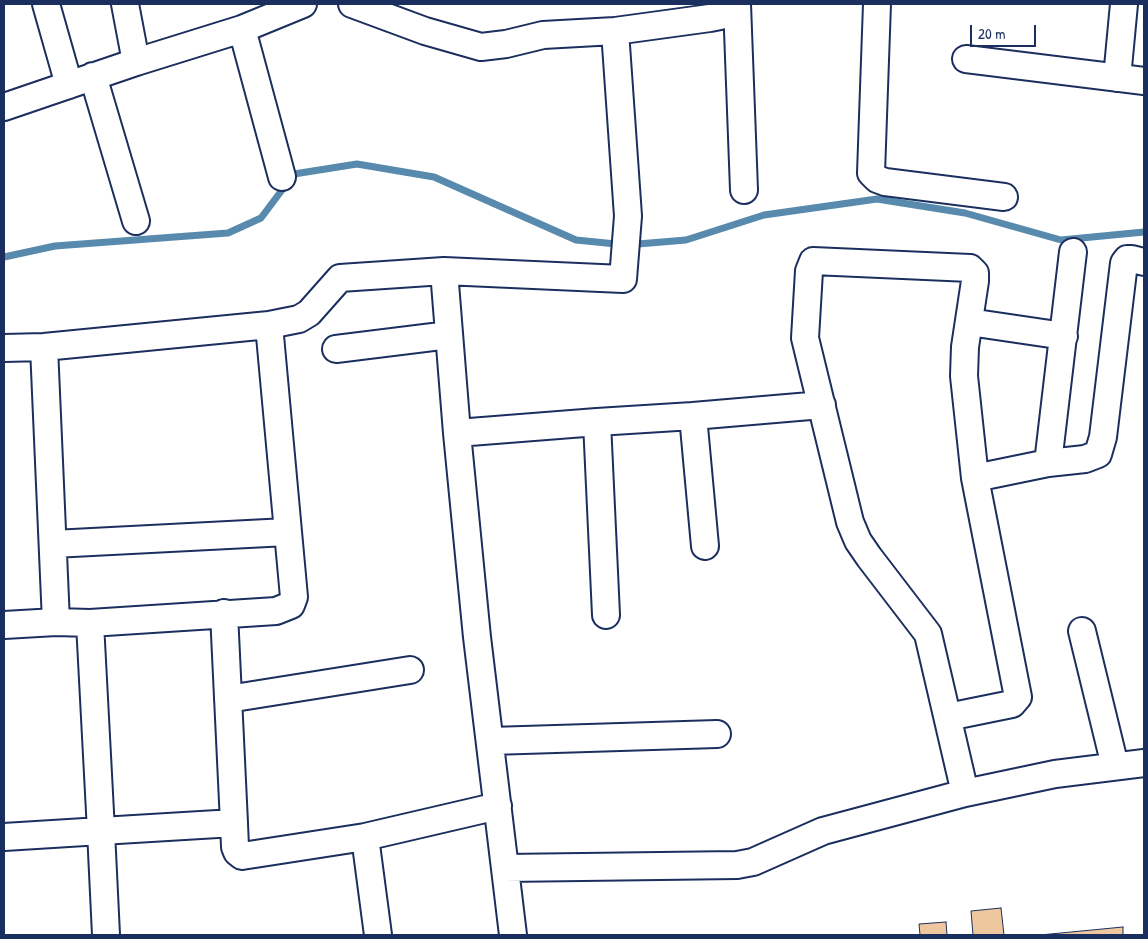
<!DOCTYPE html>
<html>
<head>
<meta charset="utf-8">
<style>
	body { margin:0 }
	#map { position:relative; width:1148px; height:939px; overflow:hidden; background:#fff; font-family:"Patrick Hand",sans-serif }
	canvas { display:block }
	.frame { position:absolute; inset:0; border:5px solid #1b2f5e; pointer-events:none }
	.scale { position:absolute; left:970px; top:25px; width:66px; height:22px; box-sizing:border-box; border:2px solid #1b2f5e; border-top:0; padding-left:6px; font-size:15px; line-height:18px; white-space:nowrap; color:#1b2f5e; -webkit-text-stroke:4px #fff; paint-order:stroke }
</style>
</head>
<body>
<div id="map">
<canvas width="1148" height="939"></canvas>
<div class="frame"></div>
<div class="scale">20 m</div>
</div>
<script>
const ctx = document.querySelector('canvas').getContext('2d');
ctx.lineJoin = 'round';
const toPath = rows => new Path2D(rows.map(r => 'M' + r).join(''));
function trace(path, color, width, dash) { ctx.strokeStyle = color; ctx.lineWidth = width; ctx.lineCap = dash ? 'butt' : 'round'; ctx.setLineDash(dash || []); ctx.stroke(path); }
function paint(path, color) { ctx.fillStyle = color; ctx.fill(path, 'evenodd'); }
trace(toPath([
	[4,257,55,246,228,233,261,218,294,174,357,164,434,177,576,240,626,245,686,240,764,215,877,199,965,213,1061,240,1144,232]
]), '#578aac', 7);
const building = toPath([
	[1001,908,1004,935,973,935,971,911,1001,908],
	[946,922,947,935,920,935,919,924,946,922],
	[1123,927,1123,935,1040,935,1123,927]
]);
paint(building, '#eec79e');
trace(building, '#1b2f5e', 1);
const minor = toPath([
	[46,4,69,85],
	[125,4,136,62],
	[352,4,425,31,481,47,506,44,543,35,615,31,710,18,720,16,736,4],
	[737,4,744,190],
	[877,4,871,173,877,179,885,182,1004,197],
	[242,29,282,177],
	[966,59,1144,81],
	[93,76,136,221],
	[1117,78,1124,4],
	[4,107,136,62,242,29,303,4],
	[1073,252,1048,463,975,478,964,376,965,347,975,281,975,273,970,268,813,261,809,271,805,338,850,522,858,541,869,557,928,634,965,793,1055,774,1144,763],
	[444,271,623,279,628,216,615,31],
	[969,322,1064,336],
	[44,347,56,622],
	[4,348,44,347,269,325],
	[336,349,449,335],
	[693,416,822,405],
	[457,433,597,422],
	[1048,463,1085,459,1098,454,1103,437,1124,263,1127,259,1132,259,1144,262],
	[53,544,287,532],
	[224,613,234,823],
	[606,615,597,422,693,416,705,546],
	[90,623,101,831,234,823,235,847,237,852,242,856,365,837,378,935],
	[4,625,56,622,90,623,276,611,291,605,294,597,269,325,299,319,309,313,340,278,444,271,457,433,477,637,513,935],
	[1082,631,1115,766],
	[228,699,410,670],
	[948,717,1002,706,1012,704,1018,697,975,478],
	[491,741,717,734],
	[4,837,101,831,106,935],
	[365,837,498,806],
	[505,868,737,865,753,862,823,831,965,793]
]);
trace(minor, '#1b2f5e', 30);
trace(minor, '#fff', 26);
</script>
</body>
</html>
